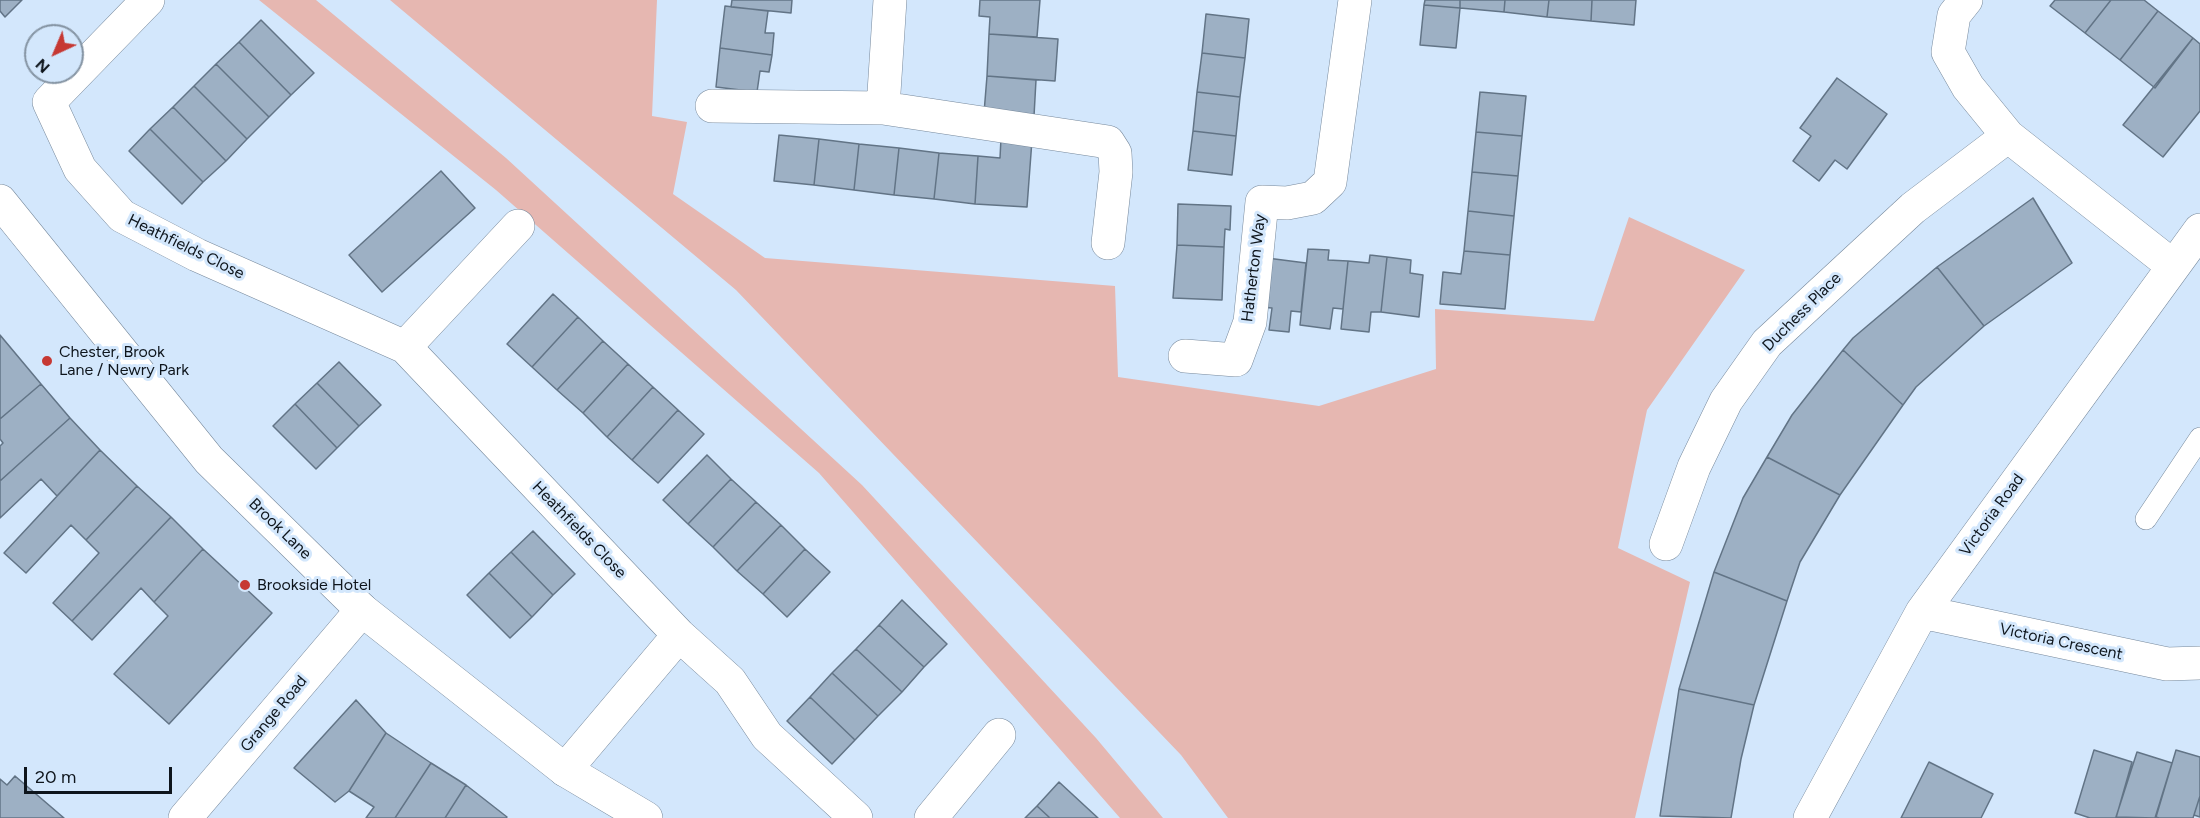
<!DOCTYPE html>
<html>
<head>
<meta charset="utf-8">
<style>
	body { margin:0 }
	#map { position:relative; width:2200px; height:818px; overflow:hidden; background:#d3e7fc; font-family:Figtree,sans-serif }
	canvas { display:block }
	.north { position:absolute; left:24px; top:24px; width:60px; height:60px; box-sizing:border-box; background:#d3e7fc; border:2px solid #8493a2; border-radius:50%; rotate:224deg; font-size:16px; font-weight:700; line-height:24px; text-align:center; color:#0e151c }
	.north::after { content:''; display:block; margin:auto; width:21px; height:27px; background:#c63833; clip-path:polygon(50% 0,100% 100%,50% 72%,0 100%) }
	.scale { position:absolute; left:24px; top:767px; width:148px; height:27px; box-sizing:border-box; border:3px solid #0e151c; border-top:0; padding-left:8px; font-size:18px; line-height:21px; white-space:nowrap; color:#0e151c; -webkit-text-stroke:4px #d3e7fc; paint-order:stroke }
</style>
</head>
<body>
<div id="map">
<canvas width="2200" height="818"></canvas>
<div class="north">N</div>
<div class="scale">20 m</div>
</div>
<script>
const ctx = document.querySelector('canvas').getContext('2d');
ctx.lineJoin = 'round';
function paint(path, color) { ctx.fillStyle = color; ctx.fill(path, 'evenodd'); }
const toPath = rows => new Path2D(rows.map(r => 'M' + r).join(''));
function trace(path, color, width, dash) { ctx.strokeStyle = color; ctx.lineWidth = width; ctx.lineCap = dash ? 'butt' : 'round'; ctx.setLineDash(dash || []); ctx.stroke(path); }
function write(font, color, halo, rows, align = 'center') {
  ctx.font = font + ' Figtree,sans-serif'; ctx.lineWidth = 6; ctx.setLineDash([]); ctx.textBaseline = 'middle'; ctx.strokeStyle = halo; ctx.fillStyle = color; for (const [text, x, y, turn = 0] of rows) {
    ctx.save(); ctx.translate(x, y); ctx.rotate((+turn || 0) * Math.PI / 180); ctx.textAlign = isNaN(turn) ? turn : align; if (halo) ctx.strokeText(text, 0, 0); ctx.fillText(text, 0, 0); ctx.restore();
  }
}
paint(toPath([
	[259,0,316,0,506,158,862,485,1096,738,1163,818,1120,818,819,473,496,190],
	[390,0,657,0,652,116,687,122,673,194,765,258,1115,286,1118,377,1319,406,1436,369,1435,309,1594,321,1629,217,1745,270,1647,410,1618,548,1690,582,1635,818,1228,818,1181,755,736,290]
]), '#e6b7b1');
const building = toPath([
	[0,0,22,0,5,17,0,11,0,0],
	[732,0,792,0,791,13,731,7,732,0],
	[980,0,1040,0,1037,37,989,34,990,17,979,16,980,0],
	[1425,0,1460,0,1460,8,1424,5,1425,0],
	[1460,0,1505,0,1504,12,1460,8,1460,0],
	[1505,0,1549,0,1547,17,1504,12,1505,0],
	[1549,0,1592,0,1591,21,1547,17,1549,0],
	[1592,0,1636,0,1634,25,1591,21,1592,0],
	[2055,0,2111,0,2085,33,2050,6,2055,0],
	[2111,0,2144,0,2158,11,2120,60,2085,33,2111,0],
	[1424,5,1460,8,1456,48,1420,45,1424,5],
	[725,6,768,11,765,33,774,33,772,55,720,48,725,6],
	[2158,11,2193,38,2155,88,2120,60,2158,11],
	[1206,14,1249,19,1245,58,1202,53,1206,14],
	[261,20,314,73,291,95,239,42,261,20],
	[989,34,1058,39,1055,81,987,76,989,34],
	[2193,38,2200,44,2200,111,2163,157,2123,125,2193,38],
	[239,42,291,95,269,117,216,64,239,42],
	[720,48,772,55,769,72,760,71,757,92,716,87,720,48],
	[1202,53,1245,58,1240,97,1197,92,1202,53],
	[216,64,269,117,247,139,194,86,216,64],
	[987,76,1036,80,1034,116,984,113,987,76],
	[1837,78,1887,114,1847,169,1835,160,1819,181,1793,161,1811,136,1800,128,1837,78],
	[194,86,247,139,226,161,173,107,194,86],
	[1197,92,1240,97,1236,136,1193,131,1197,92],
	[1480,92,1526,96,1522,136,1476,132,1480,92],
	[173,107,226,161,203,182,150,129,173,107],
	[150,129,203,182,182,204,129,151,150,129],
	[1193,131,1236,136,1232,175,1188,170,1193,131],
	[1476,132,1522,136,1518,176,1472,172,1476,132],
	[779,135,819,139,814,185,774,181,779,135],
	[1001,138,1032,140,1027,207,975,204,978,156,1000,158,1001,138],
	[819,139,859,144,854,190,814,185,819,139],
	[859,144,899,148,894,195,854,190,859,144],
	[899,148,939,153,934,199,894,195,899,148],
	[939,153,978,156,975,204,934,199,939,153],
	[441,171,475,208,382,292,349,255,441,171],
	[1472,172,1518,176,1514,216,1468,211,1472,172],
	[2033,198,2072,263,1984,326,1937,267,2033,198],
	[1178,204,1231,206,1230,230,1225,229,1224,247,1177,245,1178,204],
	[1468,211,1514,216,1510,255,1464,251,1468,211],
	[1177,245,1224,247,1222,300,1173,298,1177,245],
	[1308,249,1329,250,1328,260,1348,261,1343,309,1333,308,1330,329,1300,325,1308,249],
	[1464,251,1510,255,1505,309,1440,304,1443,272,1461,274,1464,251],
	[1370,255,1387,257,1381,312,1371,312,1369,332,1341,329,1348,261,1369,263,1370,255],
	[1387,257,1411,260,1410,273,1423,275,1419,317,1381,312,1387,257],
	[1267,258,1306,263,1301,312,1291,311,1289,332,1269,330,1272,308,1261,307,1267,258],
	[1937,267,1984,326,1916,387,1903,405,1843,350,1853,338,1937,267],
	[553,294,578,317,532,367,507,344,553,294],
	[578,317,603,341,557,390,532,367,578,317],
	[0,335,41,384,0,419,0,335],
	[603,341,628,364,583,413,557,390,603,341],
	[1843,350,1903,405,1840,495,1767,457,1792,415,1843,350],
	[339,362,381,405,359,426,317,383,339,362],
	[628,364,653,387,607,437,583,413,628,364],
	[317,383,359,426,337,448,295,404,317,383],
	[41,384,70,418,0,481,0,446,3,443,0,439,0,419,41,384],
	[653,387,678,410,632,460,607,437,653,387],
	[295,404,337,448,316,469,273,426,295,404],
	[678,410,704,434,658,483,632,460,678,410],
	[70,418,100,450,57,496,41,479,0,518,0,481,70,418],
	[100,450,137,486,86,540,71,525,26,573,4,553,100,450],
	[707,455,731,479,688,524,663,500,707,455],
	[1767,457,1840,495,1800,562,1787,601,1714,572,1743,498,1767,457],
	[731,479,756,502,713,547,688,524,731,479],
	[137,486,171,517,72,621,53,603,99,553,86,540,137,486],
	[756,502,781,525,737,571,713,547,756,502],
	[171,517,203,549,154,602,141,588,92,640,72,621,171,517],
	[781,525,805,549,763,594,737,571,781,525],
	[533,531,575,574,553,595,511,552,533,531],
	[203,549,272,613,169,724,114,674,168,616,154,602,203,549],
	[805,549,830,572,787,617,763,594,805,549],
	[511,552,553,595,532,617,489,573,511,552],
	[1714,572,1787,601,1754,705,1679,689,1714,572],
	[489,573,532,617,510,638,467,595,489,573],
	[902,600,947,644,924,667,879,625,902,600],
	[879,625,924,667,902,692,856,649,879,625],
	[856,649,902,692,878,716,832,673,856,649],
	[832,673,878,716,855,740,810,697,832,673],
	[1679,689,1754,705,1741,759,1731,818,1660,816,1679,689],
	[810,697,855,740,832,764,787,721,810,697],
	[356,700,386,733,349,791,335,802,294,768,356,700],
	[386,733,431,763,395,818,366,818,374,807,349,791,386,733],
	[2094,750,2132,762,2116,818,2090,818,2075,813,2094,750],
	[2176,750,2200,757,2200,796,2193,818,2159,818,2156,817,2176,750],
	[2137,752,2172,763,2155,818,2116,817,2137,752],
	[1929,762,1993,794,1981,818,1901,818,1929,762],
	[431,763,466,785,445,818,395,818,431,763],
	[15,776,64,818,0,818,0,779,7,785,15,776],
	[1059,782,1098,818,1050,818,1037,806,1059,782],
	[466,785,507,817,506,818,445,818,466,785],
	[2200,796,2200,817,2194,815,2200,796],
	[1037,806,1050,818,1025,818,1037,806]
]);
paint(building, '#9db0c4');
trace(building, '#627486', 1.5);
const lane = toPath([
	[2146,519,2200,438]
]);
const street = toPath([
	[148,0,49,102,80,169,122,216,197,255,405,347,679,635,730,681,767,736,856,818],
	[1966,0,1954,15,1948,52,1968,87,2008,136],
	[712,106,883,108,1108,142,1115,153,1116,172,1108,243],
	[883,108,890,0],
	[405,347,518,226],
	[1185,356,1236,360,1250,322,1262,202,1287,203,1313,198,1330,182,1355,0],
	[1666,544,1694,467,1726,401,1767,343,1913,208,2008,136,2173,266],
	[565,770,679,635],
	[185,818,362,610],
	[931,818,999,735]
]);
const secondary = toPath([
	[0,201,209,460,362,610,565,770,646,818],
	[1922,612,2167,664,2200,663],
	[1810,818,1922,612,2200,230]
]);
trace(lane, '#77899c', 22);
trace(street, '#77899c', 34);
trace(secondary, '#77899c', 34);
trace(lane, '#fff', 21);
trace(street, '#fff', 33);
trace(secondary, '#fff', 33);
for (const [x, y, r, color] of [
	[47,361,6,"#c63833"],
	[245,585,6,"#c63833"]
]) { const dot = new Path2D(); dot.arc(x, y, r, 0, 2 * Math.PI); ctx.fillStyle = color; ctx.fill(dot); trace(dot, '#d3e7fc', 2); }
write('16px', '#0e151c', '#d3e7fc', [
	["Heathfields Close",186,247,26],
	["Hatherton Way",1254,268,-83],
	["Duchess Place",1802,312,-45],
	["Victoria Road",1992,515,-54],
	["Brook Lane",280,529,44],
	["Heathfields Close",579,530,46],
	["Victoria Crescent",2061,642,12],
	["Grange Road",274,714,-50]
]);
write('16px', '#0e151c', '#d3e7fc', [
	["Chester, Brook",59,352],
	["Lane / Newry Park",59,370],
	["Brookside Hotel",257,585]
], 'left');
</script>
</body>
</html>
